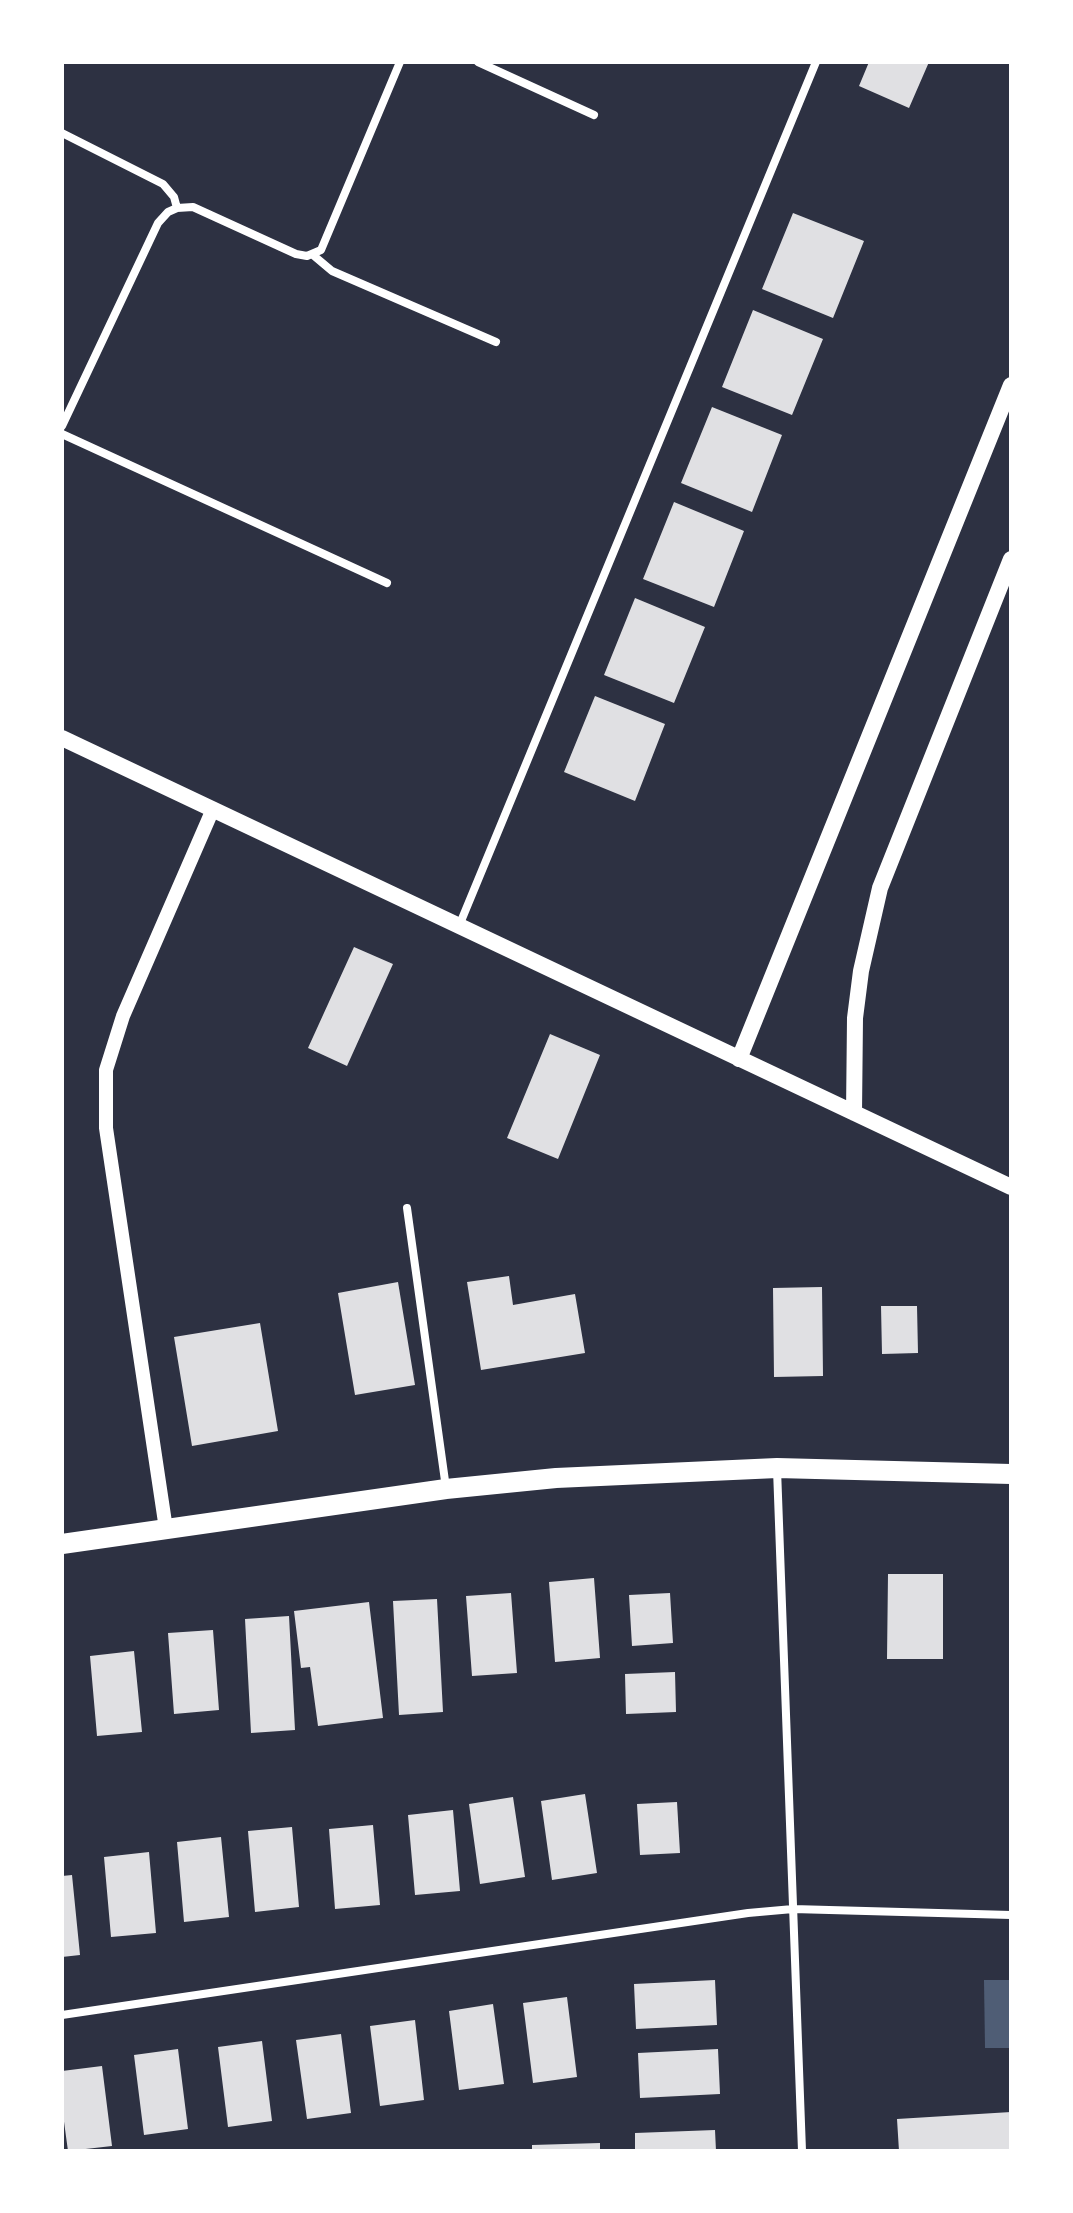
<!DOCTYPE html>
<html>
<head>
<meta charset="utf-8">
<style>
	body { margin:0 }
	#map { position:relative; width:1073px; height:2213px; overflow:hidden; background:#2d3142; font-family:Ubuntu,sans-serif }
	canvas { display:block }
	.frame { position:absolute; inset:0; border:64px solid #fff; pointer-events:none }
</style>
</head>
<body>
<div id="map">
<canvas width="1073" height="2213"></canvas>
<div class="frame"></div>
</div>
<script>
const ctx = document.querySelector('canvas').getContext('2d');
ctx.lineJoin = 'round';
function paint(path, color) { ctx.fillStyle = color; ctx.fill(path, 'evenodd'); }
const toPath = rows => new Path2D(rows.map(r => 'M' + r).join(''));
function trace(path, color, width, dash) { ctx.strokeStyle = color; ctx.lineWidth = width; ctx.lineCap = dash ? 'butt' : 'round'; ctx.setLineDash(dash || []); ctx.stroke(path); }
paint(toPath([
	[984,1980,1011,1980,1011,2048,985,2048]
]), '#4f5d75');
paint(toPath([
	[869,62,929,62,909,108,859,86],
	[793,213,864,241,833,318,762,289],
	[753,310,823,339,792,415,722,387],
	[712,407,782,435,752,512,681,483],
	[674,502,744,531,714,607,643,579],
	[635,598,705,627,674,703,604,675],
	[595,696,665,724,635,801,564,772],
	[354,947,393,964,347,1066,308,1048],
	[550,1034,600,1055,558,1159,507,1138],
	[509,1276,513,1305,575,1294,585,1353,481,1370,467,1282],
	[398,1282,415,1385,355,1395,338,1293],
	[822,1287,823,1376,774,1377,773,1288],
	[881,1306,917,1306,918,1353,882,1354],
	[260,1323,278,1431,192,1446,174,1337],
	[888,1574,943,1574,943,1659,887,1659],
	[594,1578,600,1658,555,1662,549,1582],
	[511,1593,517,1673,472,1676,466,1596],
	[670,1593,673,1643,632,1646,629,1595],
	[437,1599,443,1712,399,1715,393,1601],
	[369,1602,383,1718,318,1726,310,1667,301,1668,294,1611],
	[289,1616,295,1730,251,1733,245,1619],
	[213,1630,219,1710,174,1714,168,1633],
	[134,1651,142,1732,97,1736,90,1656],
	[675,1672,676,1712,626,1714,625,1674],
	[585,1794,597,1873,552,1880,541,1801],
	[513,1797,525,1877,480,1884,469,1804],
	[677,1802,680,1853,640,1855,637,1804],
	[453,1810,460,1891,415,1895,408,1815],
	[373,1825,380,1905,335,1909,329,1829],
	[292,1827,299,1907,255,1912,248,1831],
	[221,1837,229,1917,184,1922,177,1842],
	[149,1852,156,1933,111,1937,104,1857],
	[72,1875,80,1955,62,1957,62,1876],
	[715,1980,717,2025,636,2029,634,1984],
	[567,1997,577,2077,533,2083,523,2003],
	[493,2004,504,2084,459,2090,449,2011],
	[415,2020,424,2100,380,2106,370,2026],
	[341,2034,351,2113,307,2119,296,2040],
	[262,2041,272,2121,228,2127,218,2047],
	[178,2049,188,2129,144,2135,134,2055],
	[718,2049,720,2094,640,2098,638,2053],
	[102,2066,112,2146,68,2151,62,2107,62,2071],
	[1011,2112,1011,2151,899,2151,897,2119],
	[715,2130,716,2151,635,2151,635,2133],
	[600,2143,600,2151,532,2151,532,2145]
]), '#e0e0e3');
trace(toPath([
	[478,62,594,115],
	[62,133,163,184,174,197,177,208],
	[313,255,332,271,496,342],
	[62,426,158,223,168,212,177,208,193,207,296,254,307,256,321,250,400,62],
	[62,434,387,583],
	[459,926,816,62],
	[407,1208,446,1488],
	[777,1469,802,2151],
	[62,2015,748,1913,793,1909,1011,1915]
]), '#fff', 8);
trace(toPath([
	[166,1529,106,1128,106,1070,123,1016,213,809]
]), '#fff', 14);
trace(toPath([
	[62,738,1011,1187],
	[739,1059,1011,385],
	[854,1113,855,1018,861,971,880,888,1011,559]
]), '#fff', 16);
trace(toPath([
	[62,1544,446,1489,556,1478,777,1468,1011,1474]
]), '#fff', 20);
</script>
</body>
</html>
